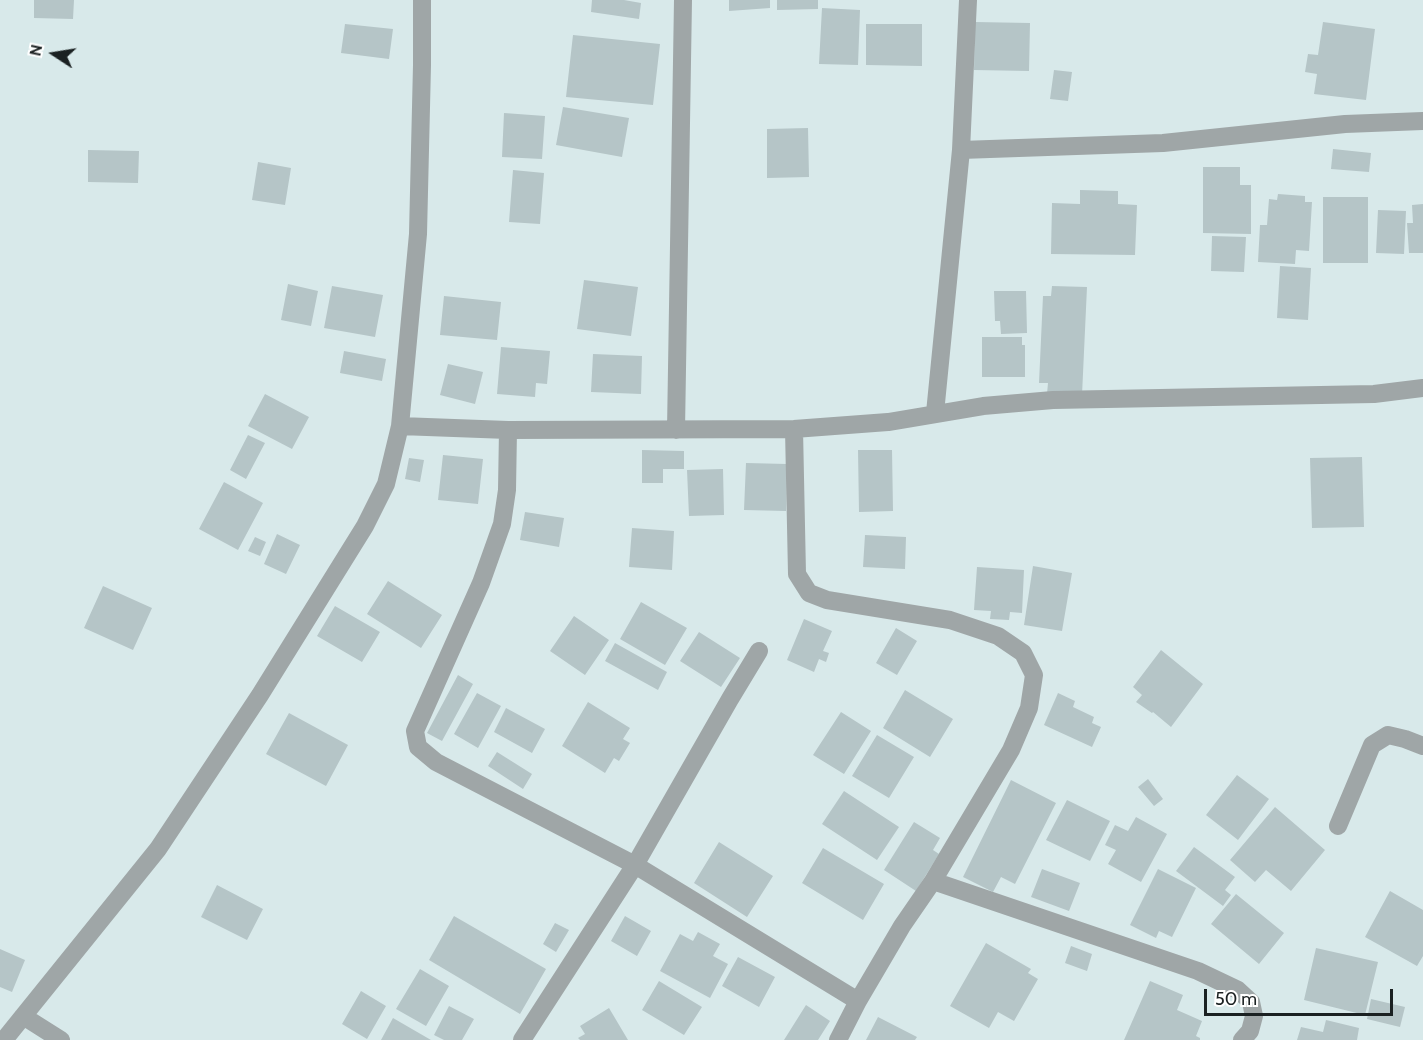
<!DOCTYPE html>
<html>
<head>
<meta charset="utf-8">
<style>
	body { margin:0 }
	#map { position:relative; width:1423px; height:1040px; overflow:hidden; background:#d8e9ea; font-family:Cabin,sans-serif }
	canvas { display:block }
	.north { position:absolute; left:24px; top:24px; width:60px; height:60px; -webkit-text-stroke:4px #fff; paint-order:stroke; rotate:282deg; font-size:16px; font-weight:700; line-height:24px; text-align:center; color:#1b2122 }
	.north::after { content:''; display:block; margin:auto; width:21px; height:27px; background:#1b2122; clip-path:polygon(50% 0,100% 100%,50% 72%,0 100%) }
	.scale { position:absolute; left:1204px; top:989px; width:189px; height:27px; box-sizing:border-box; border:3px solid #1b2122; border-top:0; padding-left:8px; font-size:18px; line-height:21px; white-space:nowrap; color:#1b2122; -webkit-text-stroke:4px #fff; paint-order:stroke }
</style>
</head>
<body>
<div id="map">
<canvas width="1423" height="1040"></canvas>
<div class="north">N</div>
<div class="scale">50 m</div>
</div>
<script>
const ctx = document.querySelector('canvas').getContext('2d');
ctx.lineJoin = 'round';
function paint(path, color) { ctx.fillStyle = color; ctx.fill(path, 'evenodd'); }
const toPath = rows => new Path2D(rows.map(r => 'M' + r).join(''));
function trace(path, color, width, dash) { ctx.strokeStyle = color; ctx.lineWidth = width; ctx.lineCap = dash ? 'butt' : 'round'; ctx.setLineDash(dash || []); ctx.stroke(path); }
paint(toPath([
	[34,0,74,0,73,19,34,18],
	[592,0,624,0,641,3,639,19,591,12],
	[729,0,770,0,770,8,729,11],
	[777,0,818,0,818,9,777,10],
	[822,8,860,10,858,65,819,64],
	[975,22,1030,23,1029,71,974,70],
	[1323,22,1375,29,1366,100,1314,94,1317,74,1305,72,1308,54,1318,55],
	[345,24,393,29,389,59,341,53],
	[866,24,922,24,922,66,866,65],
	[573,35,660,44,653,105,566,97],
	[1054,70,1072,72,1068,101,1050,99],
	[563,107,629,118,622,157,556,145],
	[504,113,545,116,542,159,502,157],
	[808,128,809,177,767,178,767,129],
	[1333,149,1371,153,1369,172,1331,169],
	[88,150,139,151,138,183,88,182],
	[258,162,291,168,285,205,252,200],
	[1203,167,1240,167,1240,185,1251,185,1251,234,1203,233],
	[513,170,544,173,540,224,509,222],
	[1080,190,1118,191,1118,204,1137,205,1135,255,1051,254,1052,203,1080,204],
	[1278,194,1305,196,1305,202,1312,202,1309,251,1296,250,1295,264,1258,262,1260,225,1267,225,1269,199,1277,200],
	[1323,197,1368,197,1368,263,1323,263],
	[1423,204,1423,253,1409,253,1407,223,1413,223,1412,205],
	[1378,210,1406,211,1404,254,1376,253],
	[1212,236,1246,237,1244,272,1211,271],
	[1280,266,1311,268,1308,320,1277,318],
	[584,280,638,287,631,336,577,329],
	[288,284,318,291,311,326,281,320],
	[332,286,383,295,375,337,324,328],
	[1052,286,1087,287,1082,395,1047,394,1048,383,1039,383,1043,296,1051,296],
	[994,291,1026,291,1027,333,1001,334,1000,321,995,321],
	[444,296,501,302,497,340,440,335],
	[982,337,1022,337,1022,345,1025,345,1025,377,982,377],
	[501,347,550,351,547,384,536,383,535,397,497,394],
	[344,351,386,359,382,381,340,373],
	[593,354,642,356,641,394,591,392],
	[448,364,483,372,475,404,440,395],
	[265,394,309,417,292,449,248,426],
	[248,435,265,443,246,479,230,470],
	[642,450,684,451,684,469,663,469,663,483,642,483],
	[858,450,892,450,893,511,859,512],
	[443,455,483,459,478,504,438,500],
	[1362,457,1364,527,1312,528,1310,458],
	[409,458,424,460,420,482,405,479],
	[746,463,787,464,786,511,744,510],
	[723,469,724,515,689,516,687,470],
	[224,482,263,503,238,550,199,529],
	[525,512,564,518,559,547,520,540],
	[632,528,674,531,672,570,629,567],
	[277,534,300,545,286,574,264,564],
	[865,535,906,537,905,569,863,567],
	[255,537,266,542,260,556,248,551],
	[1033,566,1072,573,1062,631,1024,625],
	[977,567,1024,570,1022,613,1010,612,1009,620,990,619,991,611,974,610],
	[388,581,442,615,421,648,367,614],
	[103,586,152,608,133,650,84,628],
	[641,602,687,628,665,665,620,639],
	[335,606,380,632,362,662,317,636],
	[574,616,609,640,585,675,550,651],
	[804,619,832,631,823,651,829,653,826,662,819,659,814,672,787,660],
	[896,628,917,641,897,675,876,663],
	[699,632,740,658,721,687,680,661],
	[615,643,667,672,658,690,605,661],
	[1161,650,1203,684,1171,727,1153,712,1152,713,1136,702,1142,695,1133,687],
	[458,675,473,684,442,741,427,733],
	[905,690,953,719,930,757,883,728],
	[477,693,501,706,478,748,454,734],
	[1058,693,1075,701,1073,707,1094,717,1092,723,1101,727,1092,747,1044,725],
	[588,702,630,728,623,739,630,743,619,761,614,758,605,773,562,746],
	[506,708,545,729,532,753,494,732],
	[841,712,871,731,844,774,813,755],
	[289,713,348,745,326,786,266,754],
	[877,735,914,757,889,798,852,776],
	[497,752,532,774,523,789,488,766],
	[1237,775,1269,799,1238,840,1206,815],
	[1148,779,1163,799,1154,806,1138,787],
	[1011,780,1056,803,1015,884,1001,877,993,892,963,877],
	[844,791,899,827,877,860,822,824],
	[1067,800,1110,821,1090,861,1046,840],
	[1275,807,1325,850,1291,891,1266,870,1255,882,1230,860],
	[1136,817,1167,834,1141,882,1108,864,1116,850,1105,845,1115,825,1128,831],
	[914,822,940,838,933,850,939,854,916,891,884,870],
	[719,842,773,876,747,917,694,883],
	[1194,847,1235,877,1225,890,1231,895,1223,906,1176,871],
	[823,848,884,884,863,920,802,883],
	[1042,869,1080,883,1069,911,1031,897],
	[1158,869,1196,888,1172,937,1159,931,1156,938,1130,925],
	[217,885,263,909,247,940,201,917],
	[1390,891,1423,910,1423,956,1417,966,1365,937],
	[1236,894,1284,933,1259,964,1211,924],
	[454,916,546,969,520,1014,429,960],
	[625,916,651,931,637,956,611,941],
	[555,923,569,930,556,952,543,944],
	[698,932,720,944,713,956,728,964,710,998,660,971,680,934,693,941],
	[986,943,1031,969,1028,973,1038,979,1014,1021,998,1012,989,1028,950,1006],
	[1071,946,1092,954,1087,971,1065,963],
	[1316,948,1378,962,1365,1015,1304,1000],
	[0,949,25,960,12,992,0,987],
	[738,957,775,977,759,1007,722,986],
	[420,969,449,986,426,1026,396,1009],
	[659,981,702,1007,684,1035,642,1010],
	[1150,981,1183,995,1177,1010,1202,1021,1196,1036,1200,1038,1200,1040,1124,1040],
	[361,991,386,1006,367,1039,342,1024],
	[1371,999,1405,1007,1400,1027,1367,1019],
	[806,1005,830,1021,818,1040,784,1040],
	[449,1006,474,1019,462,1040,444,1040,434,1035],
	[609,1008,628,1040,580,1040,578,1038,585,1034,580,1026],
	[878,1017,917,1037,915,1040,866,1040],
	[393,1018,431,1040,381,1040],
	[1326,1020,1359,1028,1357,1040,1297,1040,1301,1027,1323,1032]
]), '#b5c5c7');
trace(toPath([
	[961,150,1163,143,1345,124,1423,121],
	[935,413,961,150,968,0],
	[400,426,508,430,794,429,888,422,983,406,1053,400,1374,394,1423,388],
	[794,429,797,574,809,593,827,600,950,620,998,636,1023,653,1034,675,1029,708,1011,750,933,881,902,926,858,1001,838,1040],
	[508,430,507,490,502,524,481,583,415,731,418,747,436,762,635,865,858,1001],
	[676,430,683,0],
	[1338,826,1372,745,1388,735,1405,739,1423,746],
	[933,881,1198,971,1238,990,1251,1002,1254,1016,1250,1031,1242,1040],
	[23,1016,61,1040],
	[4,1040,158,849,260,695,365,526,386,484,400,426,418,234,422,65,422,0],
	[522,1040,635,865,730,699,759,651]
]), '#9fa6a7', 18);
</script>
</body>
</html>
